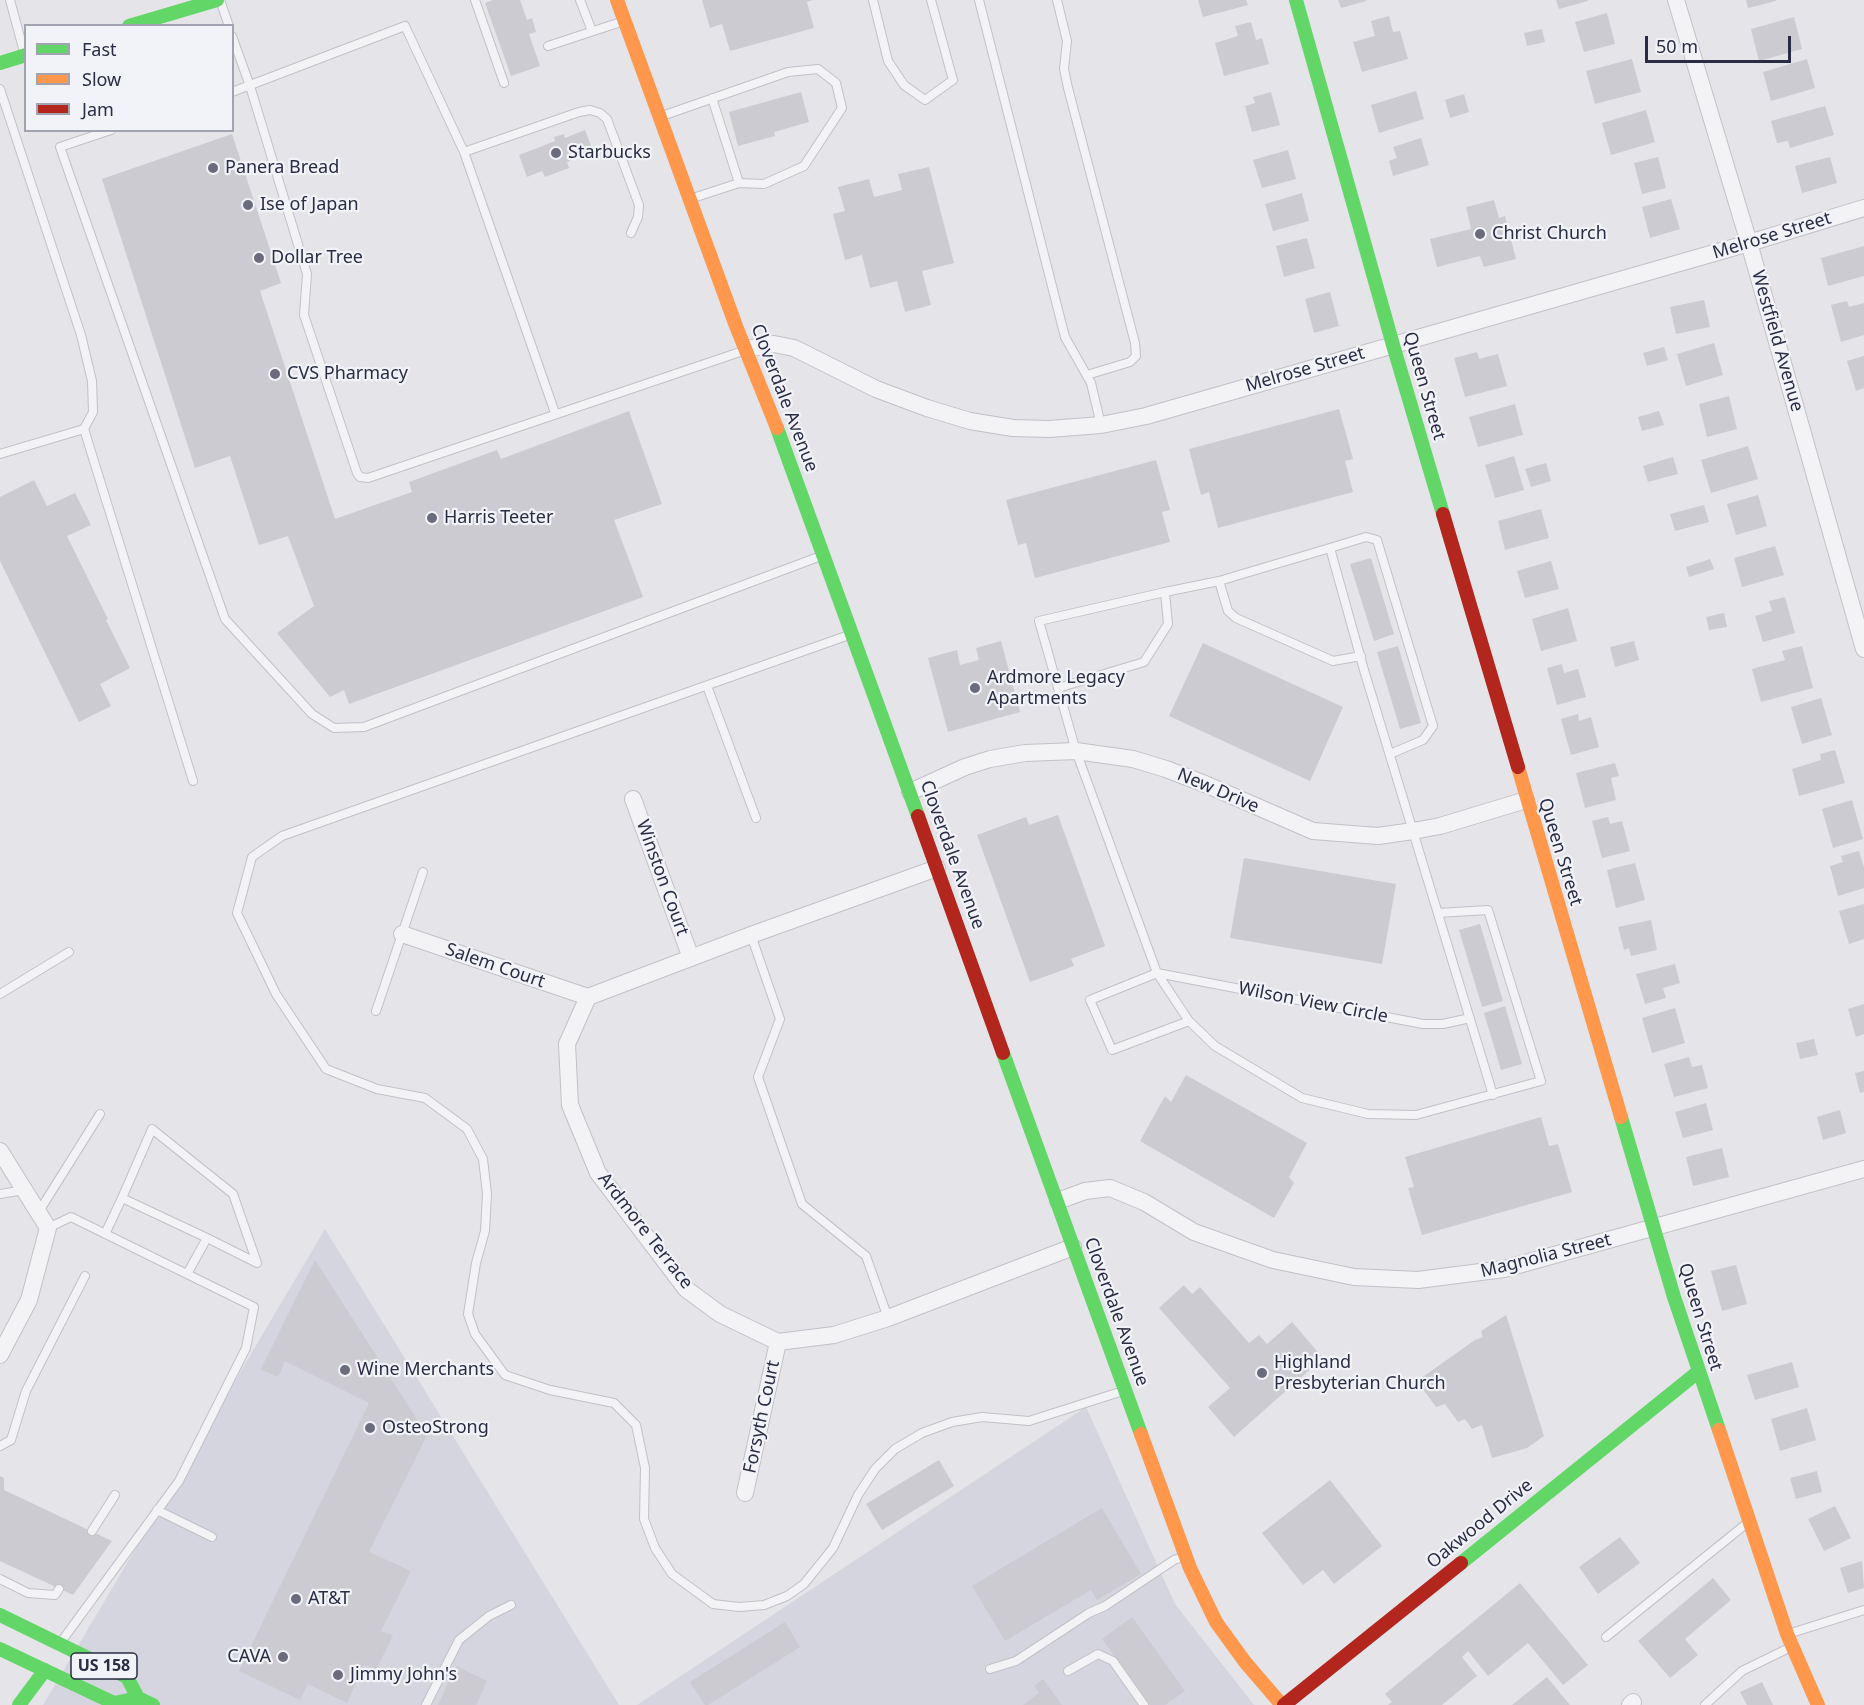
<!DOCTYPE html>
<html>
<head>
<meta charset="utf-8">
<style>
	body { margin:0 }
	#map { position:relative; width:1864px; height:1705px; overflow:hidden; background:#e4e4e9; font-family:"Noto Sans",sans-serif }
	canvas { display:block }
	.legend { position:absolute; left:24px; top:24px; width:210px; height:108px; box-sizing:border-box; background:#f2f3f8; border:2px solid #a2a3b0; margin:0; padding:8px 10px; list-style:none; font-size:18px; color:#292c43 }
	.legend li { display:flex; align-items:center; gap:12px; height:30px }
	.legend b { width:30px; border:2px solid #a2a3b0 }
	.scale { position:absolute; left:1645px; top:36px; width:146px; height:27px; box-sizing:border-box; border:3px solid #292c43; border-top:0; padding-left:8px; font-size:18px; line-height:21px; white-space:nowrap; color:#292c43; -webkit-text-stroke:4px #f2f3f8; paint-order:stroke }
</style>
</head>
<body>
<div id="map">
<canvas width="1864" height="1705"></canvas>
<ul class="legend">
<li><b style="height:8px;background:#63d668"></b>Fast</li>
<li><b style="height:8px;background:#ff974d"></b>Slow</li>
<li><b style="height:8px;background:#b3261e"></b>Jam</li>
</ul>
<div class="scale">50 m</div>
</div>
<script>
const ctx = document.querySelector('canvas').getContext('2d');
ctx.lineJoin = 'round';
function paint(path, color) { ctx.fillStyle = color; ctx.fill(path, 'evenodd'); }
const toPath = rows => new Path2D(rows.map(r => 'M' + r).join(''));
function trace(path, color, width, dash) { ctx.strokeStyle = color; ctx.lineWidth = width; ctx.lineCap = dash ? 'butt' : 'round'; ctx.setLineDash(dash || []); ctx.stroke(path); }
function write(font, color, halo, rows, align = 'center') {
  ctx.font = font + ' "Noto Sans",sans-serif'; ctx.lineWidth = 4.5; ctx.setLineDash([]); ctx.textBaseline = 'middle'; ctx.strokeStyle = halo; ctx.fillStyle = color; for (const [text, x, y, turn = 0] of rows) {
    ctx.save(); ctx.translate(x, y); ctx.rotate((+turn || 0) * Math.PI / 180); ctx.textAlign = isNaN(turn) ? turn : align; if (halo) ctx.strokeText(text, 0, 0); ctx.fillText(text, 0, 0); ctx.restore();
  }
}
paint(toPath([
	[325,1229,619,1705,43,1705],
	[1086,1407,1175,1604,1254,1705,637,1705]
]), '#d4d5de');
paint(toPath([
	[493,0,520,0,527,20,532,18,536,32,529,34,540,66,511,76,485,3],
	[702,0,813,0,807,2,814,28,730,51,722,24,710,28],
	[1198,0,1246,0,1248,5,1203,17],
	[1338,0,1366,0,1366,1,1341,8],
	[1556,0,1588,0,1588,1,1559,9],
	[1746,0,1776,0,1776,1,1748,8],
	[1607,13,1615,44,1584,52,1575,22],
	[1389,16,1393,32,1400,31,1408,59,1362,72,1353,42,1375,36,1371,21],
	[1794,17,1802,49,1759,61,1751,29],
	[1251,22,1256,40,1262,38,1269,64,1224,76,1215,43,1238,36,1235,26],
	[1542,29,1545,42,1527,46,1524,33],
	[1632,59,1641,92,1595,104,1586,71],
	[1807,59,1815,88,1771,101,1763,72],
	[1416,91,1424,119,1379,133,1371,105],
	[801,92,809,122,774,132,775,136,738,146,729,112],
	[1271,92,1280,125,1252,132,1245,106,1255,103,1253,97],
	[1464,94,1469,112,1450,118,1445,100],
	[1825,106,1834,135,1790,148,1788,141,1777,143,1771,121],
	[1646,110,1655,142,1611,155,1602,123],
	[585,130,593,151,567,162,569,168,545,177,542,171,527,177,519,155,555,141,554,137,564,134,565,138],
	[232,134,281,283,260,291,335,519,412,492,409,482,497,450,501,459,629,411,662,504,614,520,643,597,349,704,344,690,330,697,277,633,314,606,288,536,259,545,230,456,195,468,102,179],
	[1421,138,1429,165,1393,176,1389,161,1397,158,1393,147],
	[1288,150,1296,179,1262,188,1253,160],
	[1658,157,1666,188,1642,194,1634,163],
	[1830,157,1837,183,1802,193,1795,166],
	[929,167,954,263,922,271,931,305,905,312,897,281,870,288,862,255,845,260,833,214,845,211,838,187,869,179,874,197,902,190,898,174],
	[1302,193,1309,221,1273,231,1265,204],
	[1671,199,1680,229,1650,238,1642,207],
	[1494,200,1499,218,1505,216,1516,259,1484,267,1480,256,1437,267,1430,239,1471,229,1466,207],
	[1307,238,1315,268,1284,277,1276,246],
	[1864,246,1864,276,1828,286,1821,258],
	[1330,292,1339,326,1314,333,1305,299],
	[1704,300,1710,327,1676,334,1670,307],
	[1847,301,1849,307,1864,303,1864,335,1841,342,1831,305],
	[1714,343,1723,375,1686,386,1677,354],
	[1664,347,1668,360,1647,366,1643,353],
	[1477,352,1479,359,1498,354,1507,386,1465,397,1454,358],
	[1864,356,1864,388,1856,391,1847,361],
	[1729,396,1737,429,1707,437,1699,404],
	[1515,404,1523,435,1478,447,1469,417],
	[1339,409,1353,459,1345,461,1353,492,1218,528,1209,492,1201,495,1189,449],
	[1659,411,1664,425,1642,431,1638,417],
	[1748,446,1758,479,1711,493,1701,460],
	[1514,456,1524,490,1495,498,1485,465],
	[1673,457,1678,474,1648,482,1643,466],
	[1156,460,1170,510,1162,512,1170,542,1035,578,1026,543,1018,545,1006,500],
	[1546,463,1551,481,1531,487,1525,469],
	[34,480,47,506,75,493,91,525,67,536,108,619,106,620,130,668,100,684,111,706,79,722,0,561,0,497],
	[1758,495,1767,526,1736,535,1727,504],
	[1704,505,1709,522,1675,531,1670,514],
	[1541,509,1549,538,1505,550,1498,521],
	[1775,546,1784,575,1742,587,1734,558],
	[1371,558,1394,634,1374,641,1350,564],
	[1710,559,1714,569,1689,577,1686,567],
	[1551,561,1559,589,1525,598,1517,571],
	[1785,597,1795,633,1763,642,1755,616,1772,611,1769,601],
	[1568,608,1577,641,1541,651,1532,619],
	[1724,613,1727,627,1709,630,1706,617],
	[1001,641,1020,712,948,732,928,658,957,650,960,665,979,660,976,648],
	[1634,641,1639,660,1615,667,1610,647],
	[1203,643,1343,707,1310,781,1169,716],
	[1398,646,1421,723,1400,729,1377,652],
	[1802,646,1813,688,1761,702,1752,669,1785,660,1782,651],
	[1562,664,1564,673,1578,669,1586,697,1557,705,1547,668],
	[1821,698,1832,735,1802,744,1791,707],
	[1578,714,1579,721,1591,717,1599,747,1571,755,1561,719],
	[1835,750,1845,783,1799,796,1792,769,1821,760,1820,754],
	[1615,763,1619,776,1611,778,1616,800,1585,808,1576,773],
	[1852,800,1863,839,1833,848,1822,809],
	[1058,815,1105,946,1071,959,1074,966,1030,982,977,835,1026,817,1029,825],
	[1608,817,1610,824,1622,821,1630,851,1602,858,1592,821],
	[1859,851,1864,867,1864,888,1838,896,1830,866,1843,862,1841,856],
	[1244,858,1396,884,1382,964,1230,938],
	[1635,863,1645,900,1616,908,1607,870],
	[1864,904,1864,939,1849,944,1839,911],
	[1651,920,1657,950,1631,956,1629,948,1624,950,1618,927],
	[1480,924,1503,1001,1482,1007,1459,930],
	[1675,964,1680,983,1663,988,1666,998,1645,1004,1636,974],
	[1864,1004,1864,1034,1856,1037,1848,1009],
	[1505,1006,1522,1064,1501,1070,1484,1013],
	[1675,1008,1685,1043,1652,1053,1642,1018],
	[1814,1039,1818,1055,1800,1059,1796,1043],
	[1689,1057,1692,1067,1702,1065,1708,1088,1674,1097,1664,1064],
	[1864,1071,1864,1092,1860,1093,1855,1073],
	[1186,1075,1307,1143,1289,1177,1294,1183,1274,1218,1140,1141,1165,1096,1171,1102],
	[1706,1103,1713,1130,1683,1138,1675,1112],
	[1840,1110,1846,1133,1823,1140,1817,1117],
	[1541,1117,1549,1146,1558,1144,1572,1192,1422,1235,1408,1188,1414,1187,1405,1157],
	[1722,1148,1729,1177,1693,1186,1686,1157],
	[315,1260,427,1435,369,1552,411,1571,381,1631,393,1635,376,1670,364,1665,347,1703,308,1684,300,1700,239,1671,369,1403,285,1361,278,1377,261,1369],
	[1736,1265,1747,1304,1722,1311,1711,1271],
	[1184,1285,1192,1294,1200,1287,1249,1343,1259,1335,1267,1344,1292,1322,1323,1358,1234,1437,1208,1407,1230,1388,1159,1308],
	[1506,1315,1544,1436,1527,1448,1492,1458,1482,1425,1472,1429,1465,1419,1458,1422,1445,1404,1436,1407,1417,1381,1475,1340,1483,1337,1481,1331],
	[1792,1362,1799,1387,1755,1400,1747,1375],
	[1807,1408,1816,1440,1780,1451,1771,1419],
	[939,1460,954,1486,882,1530,866,1504],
	[1817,1471,1822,1492,1796,1499,1790,1478],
	[0,1476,4,1478,4,1490,112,1541,73,1595,0,1561],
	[1330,1480,1382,1546,1334,1584,1323,1570,1303,1585,1262,1533],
	[1835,1506,1851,1538,1824,1551,1808,1519],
	[1102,1508,1141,1574,1097,1600,1091,1590,1005,1641,972,1586],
	[1620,1537,1640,1563,1598,1594,1579,1567],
	[1862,1561,1864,1588,1848,1593,1840,1568],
	[1713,1578,1731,1600,1685,1639,1698,1655,1670,1678,1638,1641],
	[1520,1583,1588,1665,1563,1685,1528,1643,1488,1676,1468,1651,1462,1657,1477,1676,1442,1705,1388,1705,1392,1702,1385,1694],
	[1132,1617,1185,1691,1165,1705,1150,1705,1102,1639],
	[785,1622,800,1647,708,1705,705,1705,690,1682],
	[456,1666,487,1681,476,1705,438,1705],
	[1547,1677,1570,1705,1512,1705],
	[1043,1679,1062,1705,1023,1705,1039,1693,1034,1686],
	[1762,1682,1773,1705,1747,1705,1740,1692]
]), '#cbcbd1');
const lane = toPath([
	[10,0,24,52],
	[220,0,229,26],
	[475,0,504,83],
	[580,0,592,31],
	[873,0,888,61,904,85,925,100,953,80,931,0],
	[979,0,1065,337,1091,383,1101,425],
	[1057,0,1067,41,1064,69,1068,88,1135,343,1136,356,1130,362,1087,375],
	[232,36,250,86,307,274,304,315,357,473,360,477,368,478,743,351],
	[548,46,624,21],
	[0,89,81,335,92,381,93,412,84,429,193,781],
	[232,92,405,26,464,152,555,413],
	[712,98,739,183],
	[662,116,788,72,818,69,836,83,842,108,804,166,764,184,739,183,690,199],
	[111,130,60,147,225,619,312,714,334,728,364,727,821,556],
	[464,152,579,112,590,110,600,113,607,119,639,205,638,217,631,233],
	[0,454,84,429],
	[1330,548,1366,537,1377,540,1433,726,1423,740,1390,754],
	[1219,581,1228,611,1236,618,1333,661,1361,656],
	[1165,592,1219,581,1330,548,1364,670,1493,1095],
	[849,635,282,836,252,857,237,913,276,994,326,1069,377,1089,425,1098,467,1129,483,1159,487,1194,485,1231,476,1263,468,1314,475,1334,505,1375,550,1390,614,1403,636,1425,645,1468,644,1519,655,1548,672,1574,713,1604,739,1607,764,1605,787,1596,804,1584,833,1548,858,1495,875,1469,895,1449,922,1433,952,1422,982,1417,1029,1421,1123,1391],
	[707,686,756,818],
	[1058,688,1144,662,1168,624,1165,592,1039,621,1076,751,1157,973,1189,1021,1215,1046,1302,1098,1368,1114,1416,1115,1541,1081,1488,910,1438,913],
	[751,935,780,1019,758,1077,802,1204,866,1256,888,1318],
	[0,994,69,952],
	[376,1011,423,872],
	[1189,1021,1112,1050,1090,1000,1157,973,1423,1024,1443,1024,1470,1018],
	[0,1194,24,1190],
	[122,1198,152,1129,233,1194,257,1263,207,1238],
	[38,1213,100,1114],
	[48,1228,71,1217,254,1307,246,1348,179,1481,61,1642],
	[105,1234,122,1198,207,1238,187,1274],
	[0,1446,11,1440,26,1391,85,1276],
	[157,1510,212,1537],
	[92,1531,115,1495],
	[0,1579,28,1593,55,1595,59,1589],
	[1788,1634,1864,1610],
	[1606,1637,1746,1524],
	[990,1669,1016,1661,1089,1613,1105,1606,1174,1560,1183,1557],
	[1068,1671,1098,1654,1113,1661,1144,1705],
	[426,1705,459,1640,489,1616,511,1605],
	[1705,1705,1742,1671,1791,1647]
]);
const street = toPath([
	[1676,0,1749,243,1864,649],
	[746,349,774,344,794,348,876,389,927,408,970,421,1013,428,1049,429,1101,425,1146,416,1188,404,1749,243,1864,208],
	[910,792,965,767,990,759,1025,753,1076,751,1133,759,1166,769,1205,784,1313,831,1378,836,1413,831,1440,826,1526,800],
	[633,799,691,958],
	[937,868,751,935,588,997,567,1044,570,1105,598,1173,686,1289,720,1314,778,1342,834,1335,888,1318,1073,1247],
	[402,934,588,997],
	[0,1151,48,1228,29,1300,0,1355],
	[1058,1201,1085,1191,1110,1188,1144,1202,1194,1232,1273,1260,1354,1277,1418,1280,1504,1269,1864,1169],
	[745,1493,778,1342],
	[1630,1705,1633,1702]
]);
trace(lane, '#c1c1c7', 10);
trace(street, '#c1c1c7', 18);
trace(lane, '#f3f3f6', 8);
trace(street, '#f3f3f6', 16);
trace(toPath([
	[1296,0,1393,345,1443,514],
	[129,26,217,0],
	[0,63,26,55],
	[777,428,918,816],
	[1003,1053,1141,1434],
	[1621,1117,1674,1297,1719,1430],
	[1461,1563,1698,1372],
	[0,1615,127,1677,138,1698,153,1705],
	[0,1649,114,1703,138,1698],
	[19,1705,45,1670]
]), '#63d668', 14);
trace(toPath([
	[617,0,736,326,777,428],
	[1518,767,1621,1117],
	[1719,1430,1787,1634,1818,1705],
	[1141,1434,1190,1568,1216,1622,1245,1662,1282,1705]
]), '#ff974d', 14);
trace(toPath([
	[1443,514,1518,767],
	[918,816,1003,1053],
	[1284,1705,1461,1563]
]), '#b3261e', 14);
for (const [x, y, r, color] of [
	[556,153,6,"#6a6c7d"],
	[213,168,6,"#6a6c7d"],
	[248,205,6,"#6a6c7d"],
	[1480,234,6,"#6a6c7d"],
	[259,258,6,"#6a6c7d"],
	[275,374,6,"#6a6c7d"],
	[432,518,6,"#6a6c7d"],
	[975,688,6,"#6a6c7d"],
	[345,1370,6,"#6a6c7d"],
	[1262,1373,6,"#6a6c7d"],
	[370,1428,6,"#6a6c7d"],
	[296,1599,6,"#6a6c7d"],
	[283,1657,6,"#6a6c7d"],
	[338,1675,6,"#6a6c7d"]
]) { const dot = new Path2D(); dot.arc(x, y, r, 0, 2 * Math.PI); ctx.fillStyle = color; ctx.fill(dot); trace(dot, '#f2f3f8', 2); }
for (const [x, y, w] of [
	[104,1666,66]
]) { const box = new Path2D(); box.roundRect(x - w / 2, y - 13, w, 26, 4.5); ctx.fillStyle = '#f2f3f8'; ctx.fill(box); trace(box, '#292c43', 1.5); }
write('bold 16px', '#292c43', null, [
	["US 158",104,1666]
]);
write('18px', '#292c43', '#f2f3f8', [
	["Starbucks",568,153],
	["Panera Bread",225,168],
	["Ise of Japan",260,205],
	["Christ Church",1492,234],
	["Dollar Tree",271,258],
	["CVS Pharmacy",287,374],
	["Harris Teeter",444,518],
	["Ardmore Legacy",987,678],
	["Apartments",987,699],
	["Highland",1274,1363],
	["Presbyterian Church",1274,1384],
	["Wine Merchants",357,1370],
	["OsteoStrong",382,1428],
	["AT&T",308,1599],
	["CAVA",271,1657,"right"],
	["Jimmy John's",350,1675]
], 'left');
write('18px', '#292c43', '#f2f3f8', [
	["Melrose Street",1772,236,-17],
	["Westfield Avenue",1777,341,74],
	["Melrose Street",1305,370,-16],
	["Queen Street",1424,386,74],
	["Cloverdale Avenue",784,398,69],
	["New Drive",1218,791,23],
	["Queen Street",1560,852,73],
	["Cloverdale Avenue",952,855,70],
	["Winston Court",662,878,70],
	["Salem Court",495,966,19],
	["Wilson View Circle",1313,1003,11],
	["Ardmore Terrace",645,1231,52],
	["Magnolia Street",1546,1256,-14],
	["Cloverdale Avenue",1116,1312,70],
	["Queen Street",1700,1317,73],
	["Forsyth Court",762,1417,-78],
	["Oakwood Drive",1480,1524,-39]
]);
</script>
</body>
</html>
